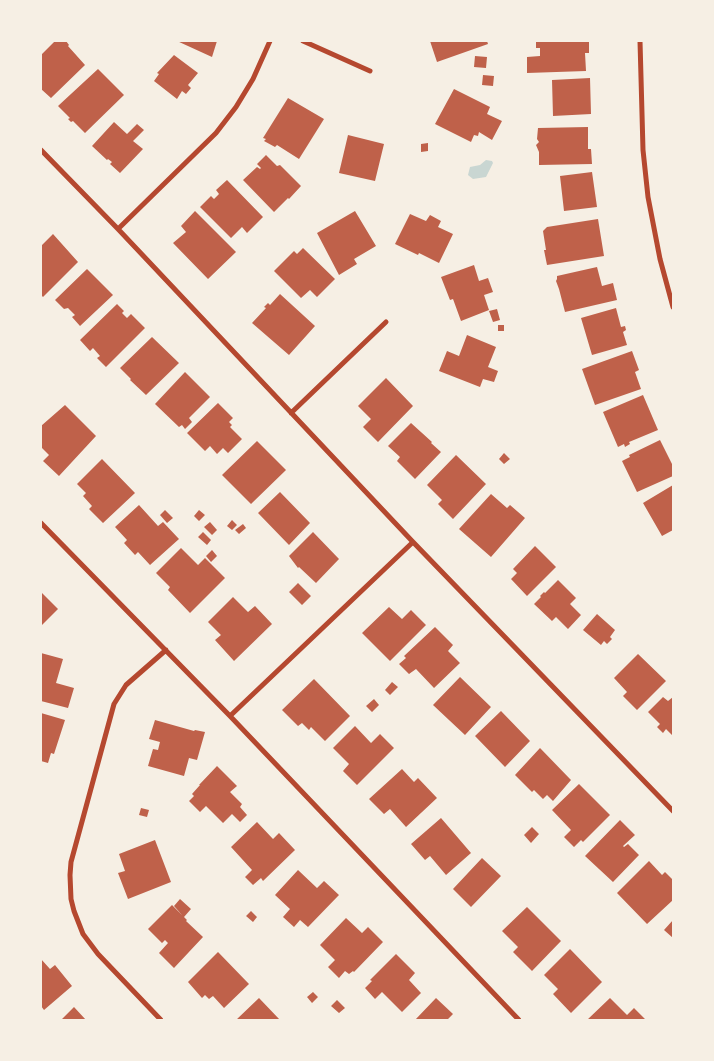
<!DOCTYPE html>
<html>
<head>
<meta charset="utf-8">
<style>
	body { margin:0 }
	#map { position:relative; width:714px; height:1061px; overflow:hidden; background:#f6efe4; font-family:"Source Sans 3",sans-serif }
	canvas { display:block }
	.frame { position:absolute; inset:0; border:42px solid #f6efe4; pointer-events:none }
</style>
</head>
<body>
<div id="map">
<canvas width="714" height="1061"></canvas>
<div class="frame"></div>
</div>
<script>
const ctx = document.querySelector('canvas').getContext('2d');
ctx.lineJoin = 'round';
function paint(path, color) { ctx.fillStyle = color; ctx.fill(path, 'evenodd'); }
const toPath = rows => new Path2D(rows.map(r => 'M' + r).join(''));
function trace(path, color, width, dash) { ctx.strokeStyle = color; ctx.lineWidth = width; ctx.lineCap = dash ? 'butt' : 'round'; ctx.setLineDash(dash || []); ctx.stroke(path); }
paint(toPath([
	[486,160,492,161,493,163,486,177,473,179,468,175,470,167,480,165]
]), '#c9d6d2');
paint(toPath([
	[55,41,66,41,69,45,68,46,85,65,51,98,41,89,41,55],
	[177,41,217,41,212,57],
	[430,41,487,41,488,44,437,62],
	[536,41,589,41,589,53,585,53,586,71,527,73,527,57,540,56,540,48,536,48],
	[174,55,198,73,188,85,191,88,186,94,182,91,177,99,154,81,159,74,157,73],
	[475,56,487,57,486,68,474,67],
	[98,69,124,95,85,133,73,121,71,122,68,119,70,118,58,106],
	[483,75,494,76,493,86,482,85],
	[590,78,591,114,553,116,552,80],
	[454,89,490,107,487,114,502,121,492,140,479,132,478,136,474,135,471,142,435,124],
	[288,98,324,119,299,159,277,145,275,147,264,141,266,139,263,138],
	[114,122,127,134,137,124,144,130,133,141,143,149,120,173,110,164,112,162,108,159,107,160,92,146],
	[588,127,588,149,591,149,592,164,539,165,539,152,536,145,539,142,537,139,538,128],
	[348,135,384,144,375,181,339,173],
	[428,143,428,151,421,152,421,144],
	[266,155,277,166,280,165,301,186,289,199,288,198,274,212,243,180,257,167,260,169,261,168,257,164],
	[592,172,597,207,564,211,560,176],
	[227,180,263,217,247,233,242,227,231,238,200,207,211,196,214,199,219,194,216,190],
	[195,211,236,252,208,279,173,243,186,232,181,226],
	[355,211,376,246,354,259,357,264,339,275,317,233],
	[410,214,426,221,430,215,441,221,438,227,453,234,439,263,419,253,418,255,395,244],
	[598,219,604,256,547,265,544,250,546,250,543,231,547,227],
	[53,234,78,262,43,297,41,295,41,246],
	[303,248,335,279,317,297,310,290,301,298,274,271,294,251,297,254],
	[474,265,479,281,488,278,493,292,484,295,489,310,461,321,453,299,450,300,441,277],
	[597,267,602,286,613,283,617,300,565,312,559,289,556,281,557,279,557,276],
	[87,269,113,295,80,326,72,317,75,315,68,308,64,309,55,300],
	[280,294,315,326,289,355,252,323,266,308,264,307,268,303,270,305],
	[117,304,124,311,122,313,127,318,131,314,145,328,106,367,97,358,100,356,93,348,90,351,80,340],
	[616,308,621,327,625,326,626,330,623,332,627,345,592,355,581,318],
	[497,309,500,320,493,322,489,311],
	[498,325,504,325,504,331,498,331],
	[467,335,496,347,488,367,498,371,494,382,483,379,480,387,439,371,447,351,459,356],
	[152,337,179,363,146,395,130,380,131,379,120,368],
	[632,351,639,370,635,372,641,389,595,405,582,369],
	[185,372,210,397,189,418,192,422,185,429,182,425,179,427,155,404],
	[386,378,413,406,378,442,363,427,371,419,358,406],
	[643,395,658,430,629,442,630,444,625,447,624,444,618,447,603,412],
	[218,403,233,418,229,422,232,425,230,427,242,439,228,453,223,448,217,454,210,446,205,451,187,433],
	[65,405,96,436,59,476,43,461,49,455,41,447,41,426],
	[411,423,432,442,431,443,441,452,415,479,397,461,400,457,388,446],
	[660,440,673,466,673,476,637,492,622,461,630,457,629,455],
	[257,441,286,470,251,504,222,475],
	[504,453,510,459,504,464,499,459],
	[456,455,486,484,453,519,438,504,442,500,427,485],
	[102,459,135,493,103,523,89,509,92,506,83,496,86,493,77,484],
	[673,485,673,530,662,536,643,503],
	[280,492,310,523,289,545,258,513],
	[491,494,507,508,510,505,525,518,491,557,459,529],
	[139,505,158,526,163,522,179,539,150,565,138,552,135,555,124,543,127,540,115,527],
	[165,510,173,518,167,523,160,515],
	[199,510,205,515,199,521,194,516],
	[232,520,237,525,232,530,227,526],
	[210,522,217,530,212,535,204,527],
	[243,524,246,528,239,534,235,530],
	[203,532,211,540,207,545,198,537],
	[313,532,339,559,316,583,299,567,298,568,289,556],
	[535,546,556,567,527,596,511,579,517,573,513,569],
	[181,548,198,565,205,558,225,578,190,613,168,590,170,587,156,573],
	[212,550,217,556,211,562,206,556],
	[558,580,576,598,570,604,581,615,568,629,556,617,552,621,534,604,541,597,540,596,544,592,545,593],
	[298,583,311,596,302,605,289,592],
	[41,592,58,609,41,626],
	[233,597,248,612,255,606,272,624,234,661,215,640,221,635,208,622],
	[389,607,402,619,411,610,426,625,390,661,362,633],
	[597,614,615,630,610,637,612,639,607,644,604,641,601,645,583,630],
	[435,627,453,645,448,651,460,663,434,688,416,669,409,674,399,664,406,658,404,656],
	[41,653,63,659,56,683,74,688,68,708,41,701],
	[638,654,666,681,637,710,623,696,627,692,614,678],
	[460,677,491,707,465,735,433,705],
	[314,679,350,716,325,741,311,727,309,730,302,723,298,726,282,710],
	[392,682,398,687,390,695,385,690],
	[663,697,668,701,673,697,673,736,666,729,663,733,657,727,660,724,648,712],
	[374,699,379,705,372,712,366,706],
	[501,711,530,741,505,767,475,736],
	[41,713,65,720,54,754,51,753,48,763,41,761],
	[155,720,194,731,195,730,205,732,197,760,189,758,184,776,148,766,153,749,158,750,160,742,149,739],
	[355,726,371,743,380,734,394,748,357,785,343,771,349,764,333,748],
	[540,748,571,780,553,801,547,795,543,799,534,790,532,792,515,775],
	[217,766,237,786,230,792,242,804,240,807,247,815,240,822,232,814,223,823,206,806,200,812,189,801,194,796,192,794,200,785,199,785],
	[402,769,414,782,418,778,437,798,406,827,390,809,384,814,369,799],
	[579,784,610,815,583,842,581,840,574,847,564,837,571,830,552,810],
	[141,808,149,810,147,817,139,815],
	[441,818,471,853,446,875,430,856,425,860,411,844],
	[620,820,635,835,623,846,624,847,628,844,639,855,613,882,585,856],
	[257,822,273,839,279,833,295,850,263,881,261,878,253,885,245,877,252,870,231,847],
	[532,827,539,834,531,843,524,835],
	[155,840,171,882,128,899,118,873,125,871,119,854],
	[482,858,501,876,471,907,453,889],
	[649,861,662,875,665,872,673,880,673,900,647,924,617,893],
	[298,870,317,888,324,881,339,895,308,927,300,920,294,927,283,917,290,909,275,895],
	[180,899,191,909,184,917,187,920,186,921,203,937,174,968,159,953,168,943,165,940,162,943,148,929,172,905,182,915,174,906],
	[527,907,561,941,532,971,513,952,518,947,502,931],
	[251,911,257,917,253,922,246,916],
	[346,918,362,933,368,927,383,942,354,972,353,971,349,974,345,971,339,978,328,967,335,960,320,945],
	[673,920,673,938,664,930],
	[570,949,602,982,571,1013,553,994,558,989,544,975],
	[218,952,249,984,224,1008,213,996,209,999,205,995,202,998,188,982],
	[396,954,415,973,409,980,421,993,402,1012,382,992,375,999,365,988,372,981,370,980],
	[41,959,50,969,55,965,72,986,44,1010,41,1006],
	[313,992,318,997,312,1003,307,997],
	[259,998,280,1020,236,1020],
	[436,998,453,1014,447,1020,415,1020],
	[610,998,627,1015,634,1008,646,1020,587,1020],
	[337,1000,345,1008,339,1013,331,1006],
	[74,1007,86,1020,61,1020]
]), '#bf614a');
trace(toPath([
	[303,41,370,71],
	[640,41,643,150,648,197,660,259,673,307],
	[41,150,118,229,413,542,673,811],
	[118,229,216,133,236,107,253,79,270,41],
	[291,413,386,322],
	[41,523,230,716,519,1020],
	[230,716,413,542],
	[161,1020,98,954,83,934,74,911,71,899,70,875,71,862,114,704,126,685,166,650]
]), '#b5482f', 5);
</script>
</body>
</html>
